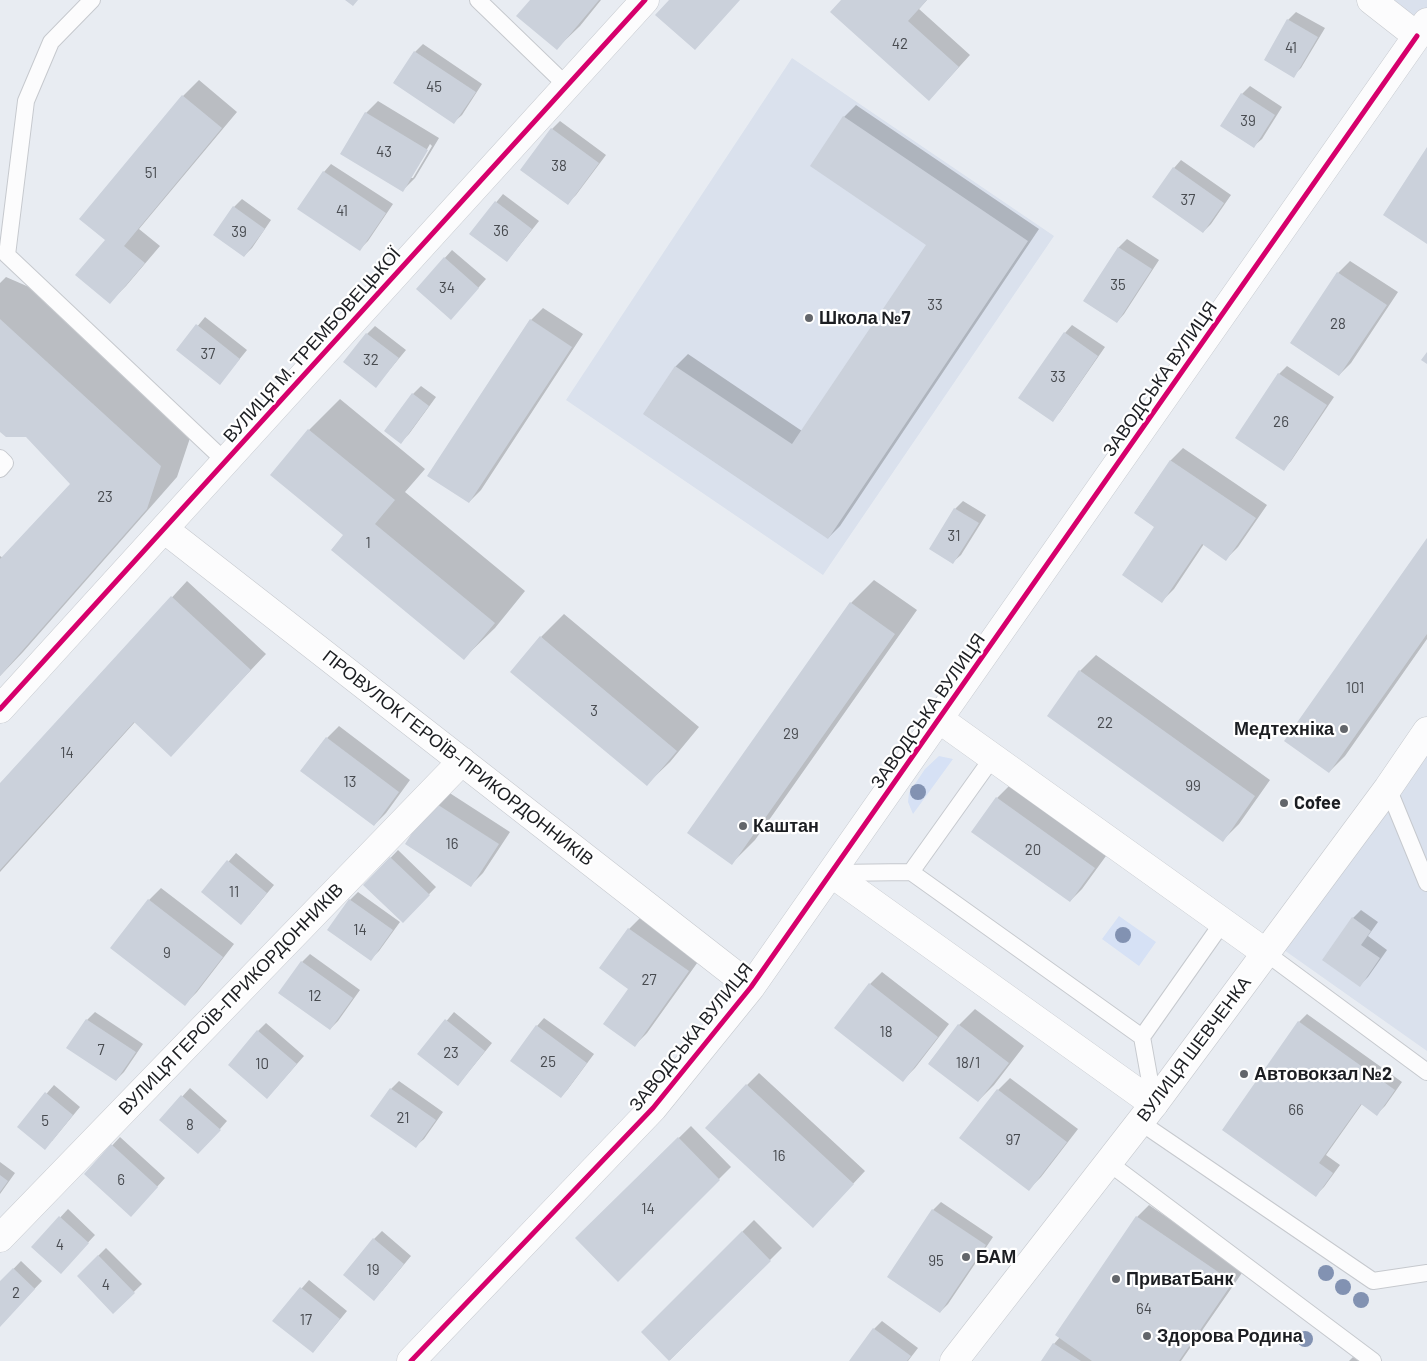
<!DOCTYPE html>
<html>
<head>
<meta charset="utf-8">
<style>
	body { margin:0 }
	canvas { display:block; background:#e8ecf2 }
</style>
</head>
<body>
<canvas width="1427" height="1361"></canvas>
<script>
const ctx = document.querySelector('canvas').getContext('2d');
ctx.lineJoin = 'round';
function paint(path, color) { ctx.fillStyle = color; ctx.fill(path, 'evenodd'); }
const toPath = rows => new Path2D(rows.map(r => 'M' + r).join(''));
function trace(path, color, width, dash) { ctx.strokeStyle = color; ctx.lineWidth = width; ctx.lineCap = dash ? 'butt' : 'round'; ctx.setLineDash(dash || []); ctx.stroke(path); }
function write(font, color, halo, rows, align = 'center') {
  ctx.font = font + ' Barlow,sans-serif'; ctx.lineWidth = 4.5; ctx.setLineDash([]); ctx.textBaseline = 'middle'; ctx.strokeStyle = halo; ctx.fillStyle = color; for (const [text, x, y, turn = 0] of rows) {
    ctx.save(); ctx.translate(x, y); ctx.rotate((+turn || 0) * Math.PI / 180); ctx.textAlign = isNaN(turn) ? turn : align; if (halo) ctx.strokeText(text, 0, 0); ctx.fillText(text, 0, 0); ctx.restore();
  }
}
paint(toPath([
	[1371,0,1427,0,1427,22],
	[792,58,1054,236,823,575,566,400],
	[1427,753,1427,1051,1284,950]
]), '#dae1ed');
paint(toPath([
	[939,756,953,759,913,814,908,802,909,793,925,769],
	[1119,916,1156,942,1139,966,1102,939]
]), '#d6e1f5');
paint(toPath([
	[531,0,601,0,580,26,557,48],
	[842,0,927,0,919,9,970,55,929,100],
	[1296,12,1325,28,1301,68,1293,76,1288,20],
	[423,44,482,84,462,115,454,122,394,82,415,52],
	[199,80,237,112,139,229,160,246,126,286,110,302,106,240,81,218,183,96],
	[1250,86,1282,107,1262,139,1254,146,1242,94],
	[378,101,439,138,415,178,403,190,366,113],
	[430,144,432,146,413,178,410,178],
	[856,105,1039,229,840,526,828,538,644,414,676,366,688,354,802,431,928,244,844,117],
	[560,121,606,155,576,195,568,203,552,129],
	[1181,160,1231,195,1211,224,1203,232,1174,168],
	[331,164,393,204,368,241,360,249,324,172],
	[503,194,539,221,507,261,471,233],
	[242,199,271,220,252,248,244,256,234,207],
	[1127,239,1159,260,1124,314,1117,322,1085,301,1119,247],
	[452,250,486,279,458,311,417,289],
	[1350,261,1398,292,1351,363,1339,375,1291,343,1338,273],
	[6,277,29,287,191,435,177,477,23,652,0,676,0,556,3,558,72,484,27,435,0,431,0,283],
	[543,308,583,334,481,490,469,502,531,320],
	[205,317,247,350,220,383,178,350],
	[1072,325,1105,347,1060,412,1052,420,1065,333],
	[375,326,406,350,376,386,367,334],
	[1287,366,1334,397,1291,461,1284,469,1237,438,1279,374],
	[421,386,436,397,409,434,401,442,413,394],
	[340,399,425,469,405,492,525,591,495,628,464,658,345,535,272,475,309,430],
	[1183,448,1267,505,1238,547,1226,559,1204,544,1174,589,1162,601,1156,527,1135,512,1171,460],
	[963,501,986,515,961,555,953,562,955,509],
	[1427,541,1427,639,1345,756,1329,772],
	[874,580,917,610,755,840,732,863,851,603],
	[187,581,266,654,171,755,135,722,0,872,0,785],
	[564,614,699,727,670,762,647,784,541,637],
	[1096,655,1270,780,1239,824,1223,840,1080,671],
	[339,726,410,780,386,813,374,825,327,738],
	[1009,786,1106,856,1082,889,1070,901,997,798],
	[445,790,510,832,483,873,471,885,407,843],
	[398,850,436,887,403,921,365,885],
	[236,853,274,885,249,915,203,891],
	[161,888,234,944,197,992,185,1004,149,900],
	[358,892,400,922,379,951,371,959,329,930,350,900],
	[1361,910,1378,922,1368,936,1387,950,1368,977,1360,985,1353,918],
	[641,917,700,959,647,1033,635,1045,630,988,629,929],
	[310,954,360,990,338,1021,330,1029,302,962],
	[882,972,949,1024,915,1068,903,1080,870,984],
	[975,1009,1024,1046,994,1085,978,1101,929,1063,959,1025],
	[95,1012,143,1044,124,1072,116,1080,68,1048,87,1020],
	[454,1012,492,1043,458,1085,419,1054],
	[1307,1014,1402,1082,1385,1106,1377,1114,1362,1104,1326,1155,1340,1165,1324,1187,1316,1195,1299,1022],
	[544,1018,594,1054,568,1089,561,1097,537,1026],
	[266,1023,304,1056,275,1089,258,1031],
	[759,1073,865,1171,825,1214,747,1085],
	[1010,1078,1078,1129,1041,1177,1029,1189,998,1090],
	[399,1081,443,1112,424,1139,416,1146,372,1115,391,1089],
	[54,1085,80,1107,52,1141,18,1127],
	[190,1088,227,1121,206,1145,161,1120],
	[691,1126,731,1167,618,1280,577,1238],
	[120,1137,165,1178,138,1208,86,1174],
	[0,1162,15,1173,0,1194],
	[941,1202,993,1237,948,1304,940,1312,933,1210],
	[1149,1205,1244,1270,1181,1361,1042,1361,1054,1344,1060,1337,1137,1217],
	[68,1209,95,1235,68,1264,33,1247],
	[754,1220,782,1248,670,1360,642,1332],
	[382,1231,411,1256,382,1291,374,1239],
	[106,1248,142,1284,113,1312,78,1276],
	[21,1261,42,1281,0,1325,0,1283],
	[309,1280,347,1311,313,1352,274,1320],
	[882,1321,918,1348,908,1361,851,1361,874,1329],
	[1353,1357,1359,1361,1349,1361]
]), '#0003');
paint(toPath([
	[345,0,358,0,353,6],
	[530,0,599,0,557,50,516,16],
	[669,0,740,0,695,50,655,15],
	[841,0,927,0,908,21,959,67,929,101,830,12],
	[1287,19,1318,37,1294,78,1264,60],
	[414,51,476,92,454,124,393,83],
	[1241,93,1275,115,1254,148,1220,126],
	[182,95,222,128,124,246,145,263,110,304,75,275,105,240,79,219],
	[365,112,428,150,403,192,340,154],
	[843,116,1028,241,828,539,643,414,675,366,792,444,926,245,810,166],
	[551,128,599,163,568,205,520,170],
	[1427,147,1427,244,1383,215],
	[1173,167,1224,203,1203,233,1152,197],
	[323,171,386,213,360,251,297,209],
	[495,201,532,229,507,262,469,234],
	[233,206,265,229,244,257,213,235],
	[1118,247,1152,269,1117,323,1083,301],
	[444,257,479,288,451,320,416,289],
	[1337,272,1387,305,1339,376,1290,343],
	[0,319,161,466,147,509,0,676,0,559,70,484,26,437,6,437,0,432],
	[530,319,572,347,469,503,427,476],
	[196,324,240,359,220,385,176,350],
	[1064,332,1098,356,1053,422,1018,398],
	[366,333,399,358,376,388,343,362],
	[1427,352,1427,364,1421,360],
	[1278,373,1327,405,1284,471,1235,438],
	[412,393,429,406,401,444,384,431],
	[308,429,395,500,375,524,495,623,464,660,331,550,343,535,270,475],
	[1170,460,1256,518,1226,561,1202,544,1162,603,1122,575,1154,527,1134,513],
	[954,508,979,523,953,564,929,549],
	[1427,538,1427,634,1329,773,1284,741],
	[171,596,251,670,171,757,134,722,0,870,0,783],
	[850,602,895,634,732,865,687,833],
	[540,636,677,751,647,786,510,672],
	[1079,670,1255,796,1223,842,1047,716],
	[326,737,399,792,374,826,300,771],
	[996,797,1095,868,1070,902,971,832],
	[432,801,499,844,471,887,405,844],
	[390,857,430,895,403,923,363,885],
	[227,860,267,893,241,925,201,892],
	[148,899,223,957,185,1006,110,948],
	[349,899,393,930,371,961,327,930],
	[1352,917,1371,931,1361,945,1380,958,1360,987,1322,960],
	[628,928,689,971,635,1047,603,1024,628,989,599,968],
	[301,961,353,998,330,1030,278,993],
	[869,983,938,1037,903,1082,834,1028],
	[86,1019,136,1052,116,1081,66,1048],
	[445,1019,485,1051,458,1086,417,1054],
	[1298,1021,1395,1090,1377,1116,1361,1104,1319,1163,1333,1173,1316,1197,1222,1130],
	[958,1024,1009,1063,978,1102,928,1064],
	[536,1025,587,1063,561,1098,510,1061],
	[257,1030,297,1064,267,1099,228,1065],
	[746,1084,854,1184,813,1228,705,1128],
	[390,1088,436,1120,416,1148,370,1116],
	[997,1089,1067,1142,1029,1191,959,1138],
	[45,1092,73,1115,45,1150,17,1127],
	[181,1095,221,1130,198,1154,159,1120],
	[678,1137,720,1180,618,1282,575,1238],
	[111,1144,158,1187,131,1217,84,1174],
	[0,1175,8,1181,0,1192],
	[932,1209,986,1245,940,1313,887,1277],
	[59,1216,89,1243,61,1274,31,1247],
	[1136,1216,1233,1282,1179,1361,1092,1361,1055,1335],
	[742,1231,771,1261,669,1361,641,1332],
	[373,1238,404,1264,374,1301,343,1275],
	[98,1255,135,1293,113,1314,77,1276],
	[13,1268,35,1289,0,1327,0,1281],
	[300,1287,340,1319,313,1353,272,1321],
	[873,1328,911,1356,907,1361,849,1361],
	[1053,1343,1081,1361,1041,1361]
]), '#cbd1db');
const service = toPath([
	[92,0,51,42,26,101,7,255,225,461],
	[478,0,567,86],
	[0,458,5,463,0,469],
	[993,757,911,872,1142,1037,1223,922],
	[1388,788,1427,883],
	[833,873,911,872],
	[1266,953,1427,1072],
	[1142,1037,1154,1104],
	[1140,1122,1373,1281,1427,1273],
	[1109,1163,1373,1361]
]);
const minor = toPath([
	[164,529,751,987],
	[0,709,645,0],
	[939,719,1266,953],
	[831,873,1154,1104],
	[0,1238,462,761],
	[411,1361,653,1108,751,987,1417,36]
]);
const tertiary = toPath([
	[954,1361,1154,1104,1388,788,1427,731]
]);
const secondary = toPath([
	[1371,0,1417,36,1427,22]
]);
trace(service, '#c6c9ce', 18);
trace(minor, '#c6c9ce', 29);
trace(tertiary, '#c6c9ce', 29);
trace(secondary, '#c6c9ce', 29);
trace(service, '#fcfcfd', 16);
trace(minor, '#fcfcfd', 28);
trace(tertiary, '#fcfcfd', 28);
trace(secondary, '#fcfcfd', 28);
trace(toPath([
	[0,709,645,0],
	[411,1361,653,1108,751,987,1417,36]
]), '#d6006c', 5);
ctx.fillStyle = '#8292b2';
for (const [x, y] of [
	[918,792],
	[1123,935],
	[1326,1273],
	[1343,1287],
	[1361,1300],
	[1305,1339]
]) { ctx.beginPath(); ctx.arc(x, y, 8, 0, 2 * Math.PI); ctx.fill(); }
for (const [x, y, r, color] of [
	[809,318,5,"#63666b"],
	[1344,729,5,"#63666b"],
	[1284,803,5,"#63666b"],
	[743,826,5,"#63666b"],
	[1244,1074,5,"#63666b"],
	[966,1257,5,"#63666b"],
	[1116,1279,5,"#63666b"],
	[1147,1336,5,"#63666b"]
]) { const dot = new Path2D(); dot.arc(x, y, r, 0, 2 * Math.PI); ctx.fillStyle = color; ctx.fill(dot); trace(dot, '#fff', 2); }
write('15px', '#484b50', null, [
	["42",900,44],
	["41",1291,48],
	["45",434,87],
	["39",1248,121],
	["43",384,152],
	["38",559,166],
	["51",151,173],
	["37",1188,200],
	["41",342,211],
	["36",501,231],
	["39",239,232],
	["35",1118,285],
	["34",447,288],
	["33",935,305],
	["28",1338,324],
	["37",208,354],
	["32",371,360],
	["33",1058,377],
	["26",1281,422],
	["23",105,497],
	["31",954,536],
	["1",368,543],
	["101",1355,688],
	["3",594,711],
	["22",1105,723],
	["29",791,734],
	["14",67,753],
	["13",350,782],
	["99",1193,786],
	["16",452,844],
	["20",1033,850],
	["11",234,892],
	["14",360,930],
	["9",167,953],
	["27",649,980],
	["12",315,996],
	["18",886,1032],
	["7",101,1050],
	["23",451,1053],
	["25",548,1062],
	["18/1",968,1063],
	["10",262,1064],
	["66",1296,1110],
	["21",403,1118],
	["5",45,1121],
	["8",190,1125],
	["97",1013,1140],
	["16",779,1156],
	["6",121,1180],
	["14",648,1209],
	["4",60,1245],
	["95",936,1261],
	["19",373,1270],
	["4",106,1285],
	["2",16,1293],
	["64",1144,1309],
	["17",306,1320]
]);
write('bold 18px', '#1c1e22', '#fff', [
	["Школа №7",819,318],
	["Медтехніка",1334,729,"right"],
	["Cofee",1294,803],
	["Каштан",753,826],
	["Автовокзал №2",1254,1074],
	["БАМ",976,1257],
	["ПриватБанк",1126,1279],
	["Здорова Родина",1157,1336]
], 'left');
write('18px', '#1c1e22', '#fff', [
	["ВУЛИЦЯ М. ТРЕМБОВЕЦЬКОЇ",312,345,-48],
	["ЗАВОДСЬКА ВУЛИЦЯ",1160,379,-55],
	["ЗАВОДСЬКА ВУЛИЦЯ",928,711,-55],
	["ПРОВУЛОК ГЕРОЇВ-ПРИКОРДОННИКІВ",458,758,38],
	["ВУЛИЦЯ ГЕРОЇВ-ПРИКОРДОННИКІВ",231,999,-46],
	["ЗАВОДСЬКА ВУЛИЦЯ",691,1037,-51],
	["ВУЛИЦЯ ШЕВЧЕНКА",1194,1049,-53]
]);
</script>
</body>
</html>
